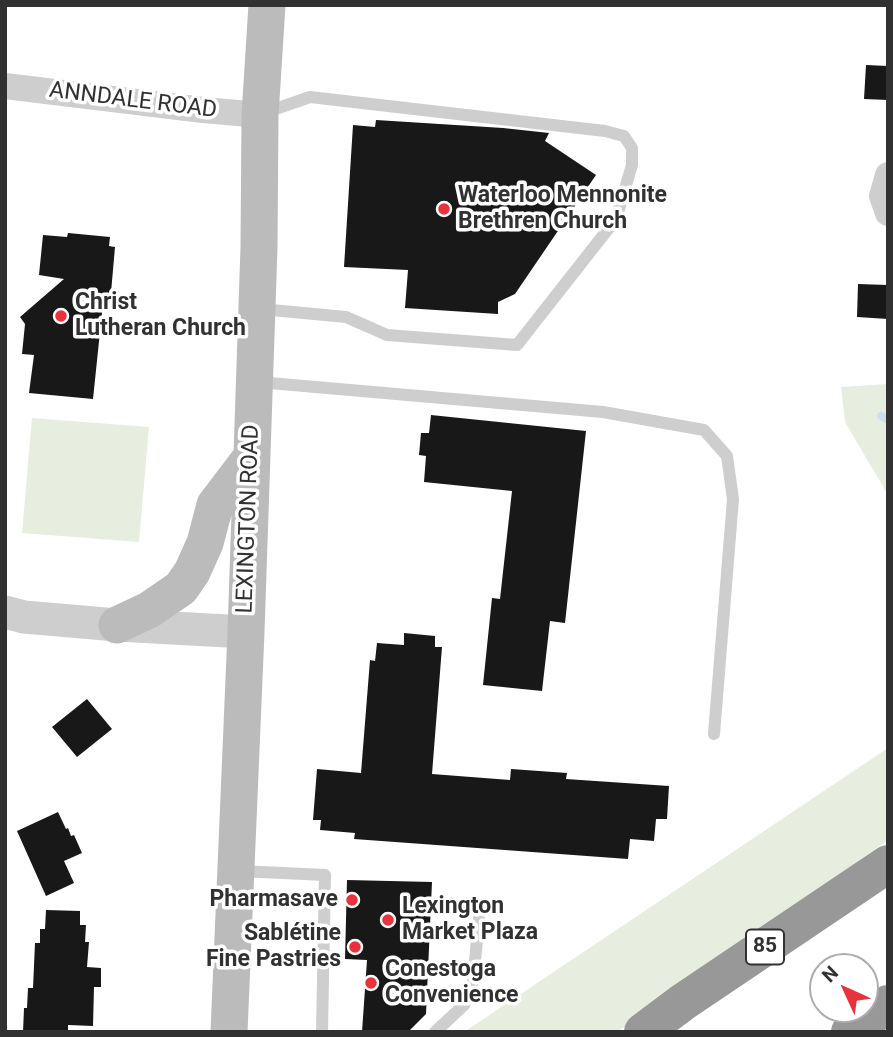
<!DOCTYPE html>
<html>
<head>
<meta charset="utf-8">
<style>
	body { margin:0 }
	#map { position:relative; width:893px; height:1037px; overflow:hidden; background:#fff; font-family:Roboto,sans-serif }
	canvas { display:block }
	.frame { position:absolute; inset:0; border:7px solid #313131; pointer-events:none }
	.north { position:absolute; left:809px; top:953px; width:70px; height:70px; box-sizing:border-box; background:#fff; border:2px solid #adadad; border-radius:50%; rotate:315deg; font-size:19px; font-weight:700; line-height:28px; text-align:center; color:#313131 }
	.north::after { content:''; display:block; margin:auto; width:24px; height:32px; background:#e8333d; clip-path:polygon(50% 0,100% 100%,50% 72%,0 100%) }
</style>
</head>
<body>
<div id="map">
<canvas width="893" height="1037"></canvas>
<div class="frame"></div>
<div class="north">N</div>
</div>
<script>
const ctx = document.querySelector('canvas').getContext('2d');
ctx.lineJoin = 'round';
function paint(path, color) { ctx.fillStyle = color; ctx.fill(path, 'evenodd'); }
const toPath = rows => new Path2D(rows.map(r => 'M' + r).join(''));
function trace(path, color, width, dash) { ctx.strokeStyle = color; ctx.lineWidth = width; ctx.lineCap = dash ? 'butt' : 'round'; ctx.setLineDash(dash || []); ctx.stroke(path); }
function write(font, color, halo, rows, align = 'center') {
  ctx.font = font + ' Roboto,sans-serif'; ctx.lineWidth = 7; ctx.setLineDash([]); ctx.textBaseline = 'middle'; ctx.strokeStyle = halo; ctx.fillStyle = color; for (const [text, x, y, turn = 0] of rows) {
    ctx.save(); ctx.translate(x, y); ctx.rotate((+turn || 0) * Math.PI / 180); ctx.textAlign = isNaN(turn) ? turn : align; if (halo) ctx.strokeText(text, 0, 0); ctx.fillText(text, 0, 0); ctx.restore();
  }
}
paint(toPath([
	[888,384,888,495,845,422,841,387],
	[32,418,149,427,139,542,22,533],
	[888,748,888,840,617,1032,464,1032]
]), '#e7eedf');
trace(toPath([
	[881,416,888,420]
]), '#cbdfed', 8);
paint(toPath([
	[866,65,888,66,888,100,864,99],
	[376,120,503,128,549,133,545,141,596,175,515,294,498,302,498,314,405,308,408,270,344,267,353,125,375,127],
	[68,233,110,237,109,246,115,247,110,304,103,303,93,399,29,393,34,355,22,354,25,324,20,317,64,279,39,275,43,235,67,237],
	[858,284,888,285,888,319,857,317],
	[431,415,586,431,565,623,550,621,542,691,483,685,492,598,500,599,512,491,424,482,426,456,419,455,421,433,429,433],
	[404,633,435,636,435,647,442,647,432,774,510,780,511,769,567,773,566,779,669,786,667,819,656,819,654,841,630,839,628,859,354,839,355,833,320,830,321,820,313,820,317,769,361,773,370,660,375,661,377,643,404,645],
	[87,699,112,729,77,757,52,727],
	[58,812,66,829,68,828,71,836,74,835,82,853,64,861,74,883,46,896,17,831],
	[347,880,432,882,426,1014,408,1032,362,1032,367,960,345,959],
	[46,910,80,911,80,925,86,925,85,942,89,942,87,967,101,968,101,987,94,987,93,1026,68,1025,68,1032,23,1032,24,1008,27,1008,28,988,33,988,35,943,40,943,40,929,45,929]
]), '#181818');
trace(toPath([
	[261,309,346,317,387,335,517,345,616,219,632,165,632,148,624,136,605,131,310,97,264,113],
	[258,382,603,412,704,430,727,456,733,499,714,734],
	[240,871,325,875,322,1032],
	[435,1032,464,1005,473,982,480,908]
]), '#cecece', 12);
trace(toPath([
	[5,86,203,110,260,115],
	[888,175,882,196,888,213]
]), '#cecece', 26);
trace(toPath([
	[5,612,24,617,117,625,246,632]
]), '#cecece', 33);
trace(toPath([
	[117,625,149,610,181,588,192,572,205,543,215,505,250,459],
	[229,1032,246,632,259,247,260,115,267,5]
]), '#bbb', 37);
trace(toPath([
	[643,1032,683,1002,888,864],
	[850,1032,888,1004]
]), '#989898', 38);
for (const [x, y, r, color] of [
	[444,209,7,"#e8333d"],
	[61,316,7,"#e8333d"],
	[352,900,7,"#e8333d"],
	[388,920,7,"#e8333d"],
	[355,947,7,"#e8333d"],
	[371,983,7,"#e8333d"]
]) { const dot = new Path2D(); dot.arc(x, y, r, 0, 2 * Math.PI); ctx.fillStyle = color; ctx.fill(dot); trace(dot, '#fff', 2.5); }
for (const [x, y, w] of [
	[765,947,38]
]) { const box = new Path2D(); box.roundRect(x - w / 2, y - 17.5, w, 35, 5); ctx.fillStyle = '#fff'; ctx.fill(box); trace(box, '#313131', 2); }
write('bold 21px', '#313131', null, [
	["85",765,947]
]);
write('23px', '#313131', '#fff', [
	["ANNDALE ROAD",133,101,7],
	["LEXINGTON ROAD",249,519,-88]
]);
write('bold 23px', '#313131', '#fff', [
	["Waterloo Mennonite",458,196],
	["Brethren Church",458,222],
	["Christ",75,303],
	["Lutheran Church",75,329],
	["Pharmasave",338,900,"right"],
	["Lexington",402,907],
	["Market Plaza",402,933],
	["Sablétine",341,934,"right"],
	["Fine Pastries",341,960,"right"],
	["Conestoga",385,970],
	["Convenience",385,996]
], 'left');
</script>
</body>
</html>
